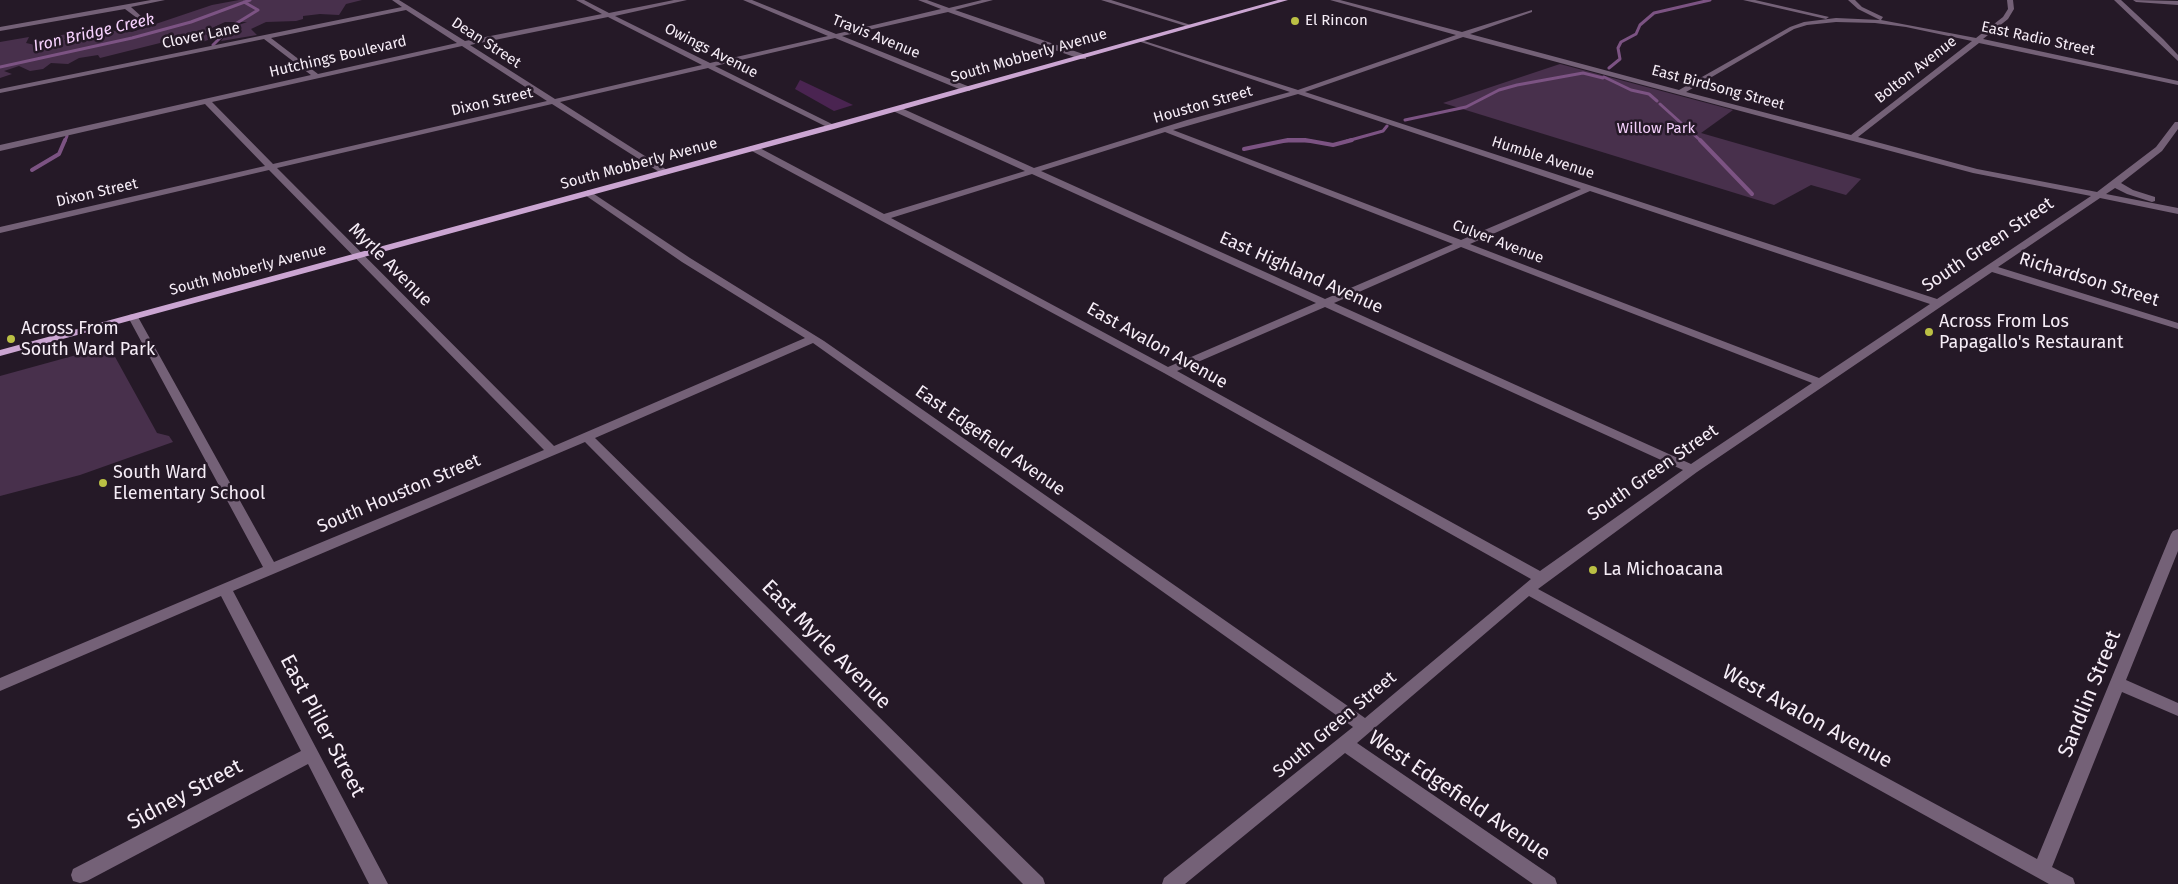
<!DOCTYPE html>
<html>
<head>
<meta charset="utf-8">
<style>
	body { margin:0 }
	canvas { display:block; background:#251927 }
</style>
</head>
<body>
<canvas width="2178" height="884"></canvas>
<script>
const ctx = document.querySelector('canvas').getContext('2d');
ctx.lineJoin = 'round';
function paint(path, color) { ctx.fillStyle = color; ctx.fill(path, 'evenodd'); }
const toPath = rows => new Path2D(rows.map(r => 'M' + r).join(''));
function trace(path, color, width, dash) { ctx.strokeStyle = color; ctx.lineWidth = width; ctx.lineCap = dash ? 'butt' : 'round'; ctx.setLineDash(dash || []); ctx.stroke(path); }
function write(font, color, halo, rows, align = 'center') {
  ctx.font = font + ' "Fira Sans",sans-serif'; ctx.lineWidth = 5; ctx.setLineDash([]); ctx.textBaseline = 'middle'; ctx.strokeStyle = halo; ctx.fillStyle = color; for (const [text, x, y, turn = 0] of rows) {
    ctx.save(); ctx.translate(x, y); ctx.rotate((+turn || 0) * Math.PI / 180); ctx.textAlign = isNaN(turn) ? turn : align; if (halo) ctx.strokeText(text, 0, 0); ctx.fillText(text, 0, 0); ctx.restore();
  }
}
paint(toPath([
	[239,0,362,0,346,4,339,15,320,14,303,16,303,19,296,21,266,22,251,29,257,35,221,41,231,28,247,22,225,22,212,28,206,34,211,39,202,42,173,44,168,41,100,58,98,55,79,58,68,64,51,63,43,69,30,71,19,66,4,71,12,74,0,78,0,42,29,37,26,43,35,45,55,36,68,34,64,40,78,39,103,30,132,32,212,5],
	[1560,64,1733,110,1701,133,1861,179,1846,195,1811,185,1774,205,1443,103],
	[109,346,157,433,169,436,173,442,80,475,0,496,0,376]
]), '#48304c');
trace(toPath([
	[213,45,232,26,258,10,244,2],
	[0,67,132,38,191,22,250,0],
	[1609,68,1620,59,1618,48,1621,42,1636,34,1640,25,1654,13,1710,0],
	[1604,77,1631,90,1649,94,1657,101],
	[1660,104,1701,141],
	[1405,120,1466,107,1499,90,1517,85,1583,73,1603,78],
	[65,141,67,136],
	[1283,141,1311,141],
	[1347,141,1383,131,1387,126]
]), '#7c5383', 3);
trace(toPath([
	[1700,140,1752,194],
	[1244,149,1288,140,1305,140,1333,145,1352,140],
	[32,170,59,154,65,140]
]), '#7c5383', 4);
paint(toPath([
	[800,80,853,105,834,111,795,89]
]), '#4a2451');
paint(toPath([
	[151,0,165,0,131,7,143,18,143,20,141,21,125,9,0,31,0,27,151,0],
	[392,0,399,0,465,41,602,14,576,0,584,0,609,13,674,0,687,0,615,16,710,63,828,36,743,0,752,0,836,34,941,9,918,0,927,0,949,8,982,0,993,0,955,10,1086,55,1086,59,1080,59,948,12,842,36,970,87,970,91,964,91,835,38,715,66,834,125,834,129,831,129,708,68,560,102,667,170,667,174,664,175,552,104,277,168,554,446,805,338,682,262,585,195,583,193,588,190,690,258,824,341,1365,718,1531,579,1164,373,750,150,750,146,756,146,884,214,1025,171,893,111,893,107,899,107,1034,168,1187,120,1290,92,1138,41,1138,39,1298,90,1456,35,1330,0,1340,0,1462,32,1532,10,1532,12,1470,34,1679,90,1790,27,1804,22,1836,18,1880,20,1858,9,1848,0,1855,0,1862,7,1883,17,1881,20,1976,38,2003,17,2008,9,2007,0,2013,0,2014,9,2008,19,1983,39,2178,81,2178,85,1979,43,1858,137,1977,169,2097,192,2156,147,2175,122,2178,122,2178,129,2162,151,2121,183,2133,190,2155,197,2155,201,2152,202,2127,194,2115,188,2106,194,2178,208,2178,214,2100,198,1998,267,2178,323,2178,329,1992,272,1697,472,1538,589,2037,859,2171,534,2173,531,2178,529,2178,551,2126,680,2178,703,2178,716,2122,692,2052,867,2073,878,2075,884,2049,884,1529,596,1357,743,1555,878,1557,884,1533,884,1345,753,1185,884,1162,884,1164,878,1353,727,813,343,595,438,1043,878,1045,884,1023,884,585,442,233,591,388,884,369,884,308,764,87,881,80,883,73,881,71,875,73,869,301,751,221,596,0,691,0,678,263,567,128,317,129,315,133,314,138,317,274,562,544,450,269,170,0,233,0,227,265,166,205,104,0,151,0,145,311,75,264,39,0,93,0,89,402,7,392,0],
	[406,10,457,43,318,74,271,38,406,10],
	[608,17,702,65,555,99,470,45,608,17],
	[1836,22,1875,23,1906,27,1972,41,1851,135,1686,92,1794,29,1807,25,1836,22],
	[1463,37,1973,173,2091,196,1937,299,1305,92,1463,37],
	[462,46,547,101,273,164,212,102,462,46],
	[1298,94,1581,189,1461,240,1173,130,1298,94],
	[1165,132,1453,244,1325,299,1041,171,1165,132],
	[1032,174,1316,303,1168,367,891,218,1032,174],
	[1590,191,1930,304,1819,378,1470,244,1590,191],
	[1461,247,1812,383,1691,464,1334,303,1461,247],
	[1325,307,1683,470,1540,571,1177,371,1325,307],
	[1101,0,1111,0,1194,26,1189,27,1101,0],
	[1743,0,1755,0,1829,17,1826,19,1743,0],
	[2114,0,2121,0,2163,39,2178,55,2178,61,2114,0],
	[2133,0,2178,1,2178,5,2136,2,2133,0]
]), '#746177');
paint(toPath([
	[1278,0,1288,0,834,129,0,356,0,350,828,125,1278,0]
]), '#cba5d2');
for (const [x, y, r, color] of [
	[1295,21,5,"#bbc044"],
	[1929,332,5,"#bbc044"],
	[11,339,5,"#bbc044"],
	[103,483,5,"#bbc044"],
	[1593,570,5,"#bbc044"]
]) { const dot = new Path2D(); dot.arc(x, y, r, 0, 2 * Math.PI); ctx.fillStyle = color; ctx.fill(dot); trace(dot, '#251927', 2); }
write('15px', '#f6edf7', '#251927', [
	["El Rincon",1305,21]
], 'left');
write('15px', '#f6edf7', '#251927', [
	["Clover Lane",201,36,-12],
	["Travis Avenue",876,37,22],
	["East Radio Street",2038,39,12],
	["Dean Street",486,43,33],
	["Owings Avenue",711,51,27],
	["South Mobberly Avenue",1029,56,-16],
	["Hutchings Boulevard",338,57,-13],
	["Bolton Avenue",1916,70,-38],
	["East Birdsong Street",1718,88,15],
	["Dixon Street",492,102,-13],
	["Houston Street",1203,105,-16],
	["Humble Avenue",1543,158,18],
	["South Mobberly Avenue",639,164,-15],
	["Dixon Street",97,193,-13],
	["Culver Avenue",1498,242,21],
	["South Mobberly Avenue",248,270,-15]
]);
write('15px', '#f5d0fc', '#251927', [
	["Willow Park",1656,129]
]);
write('italic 16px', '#f8d3ff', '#251927', [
	["Iron Bridge Creek",94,33,-13]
]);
write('18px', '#f6edf7', '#251927', [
	["South Green Street",1988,245,-34],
	["Myrle Avenue",390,265,45],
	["East Highland Avenue",1301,273,24],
	["Richardson Street",2089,280,17],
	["East Avalon Avenue",1157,346,29],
	["East Edgefield Avenue",990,441,35],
	["South Green Street",1653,473,-35],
	["South Houston Street",399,494,-23],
	["South Green Street",1335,725,-40]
]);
write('18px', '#f6edf7', '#251927', [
	["Across From Los",1939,322],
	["Papagallo's Restaurant",1939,343],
	["Across From",21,329],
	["South Ward Park",21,350],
	["South Ward",113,473],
	["Elementary School",113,494],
	["La Michoacana",1603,570]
], 'left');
write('21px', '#f6edf7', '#251927', [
	["East Myrle Avenue",826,645,45],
	["Sandlin Street",2090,694,-68],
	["West Avalon Avenue",1807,717,29],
	["East Pliler Street",322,726,62],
	["Sidney Street",185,795,-28],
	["West Edgefield Avenue",1459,796,34]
]);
</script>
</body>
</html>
